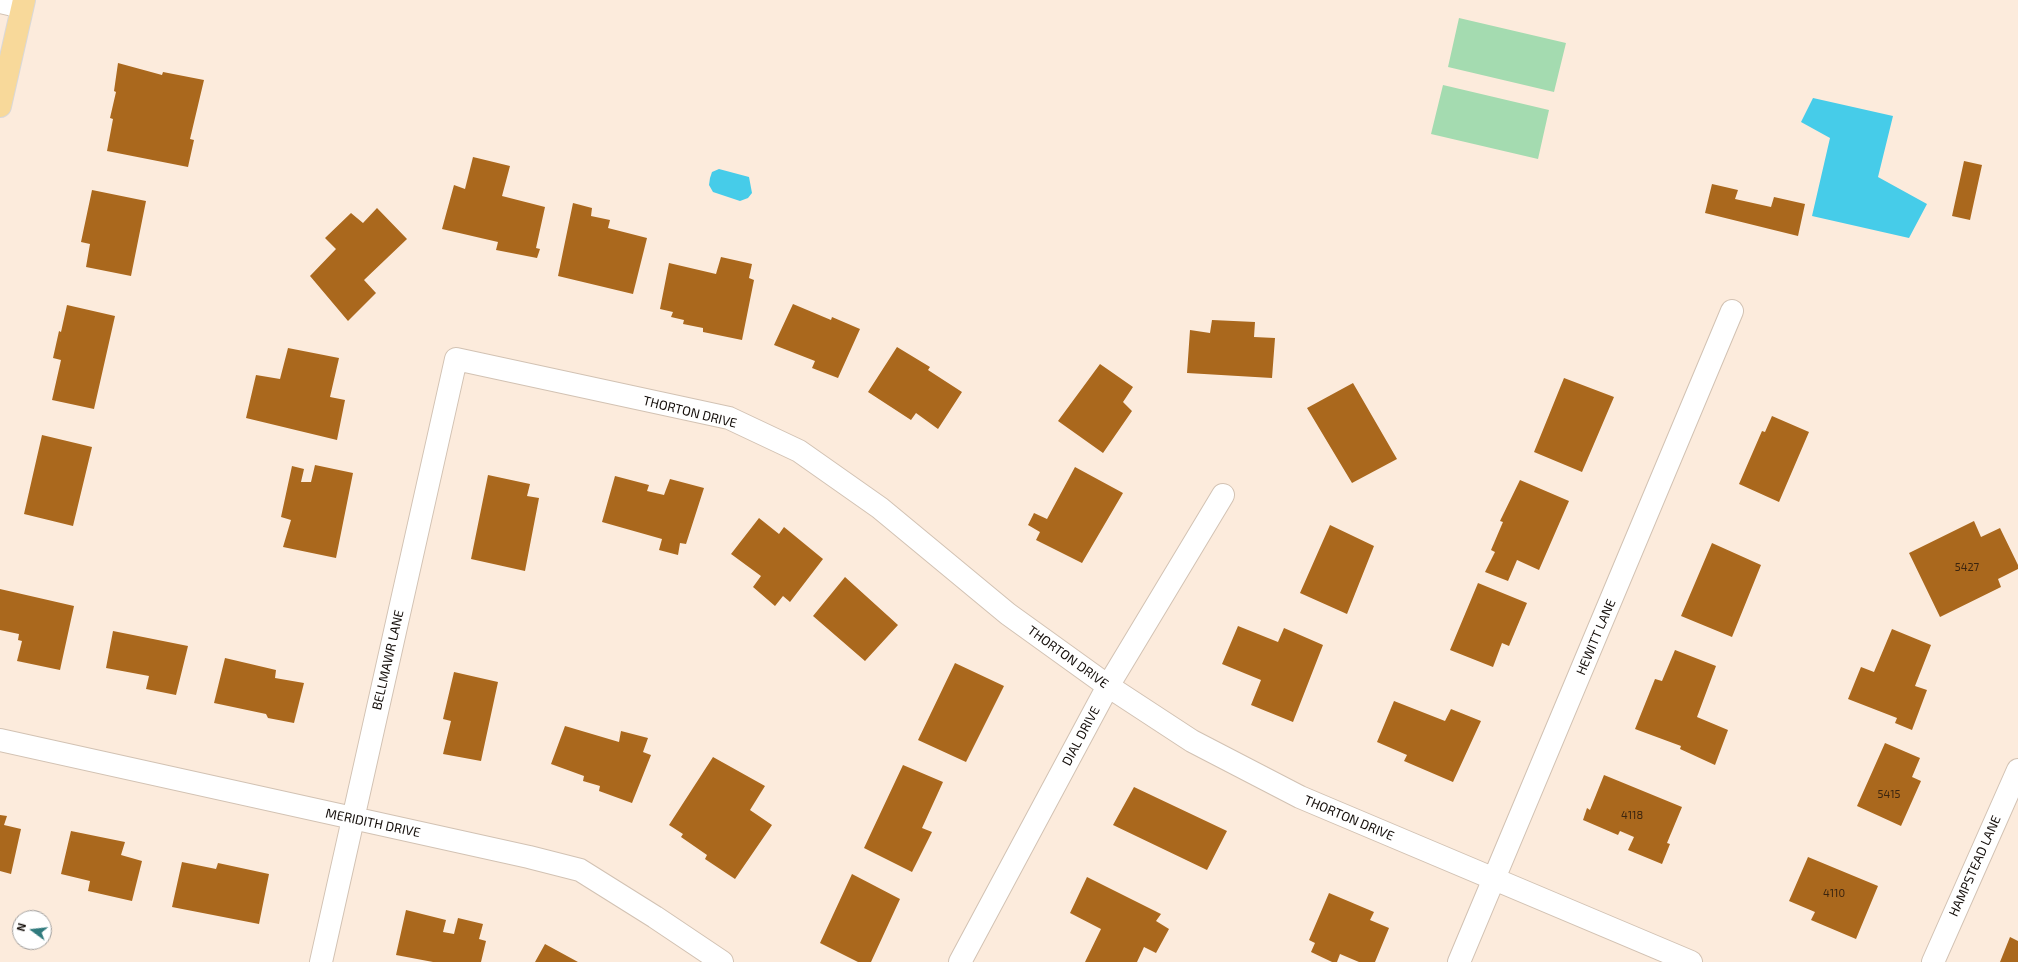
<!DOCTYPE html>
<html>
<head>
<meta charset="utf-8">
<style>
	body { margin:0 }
	#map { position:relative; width:2018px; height:962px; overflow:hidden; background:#fcebdc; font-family:"Exo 2",sans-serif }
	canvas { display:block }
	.north { position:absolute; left:12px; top:910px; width:40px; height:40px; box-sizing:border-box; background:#fff; border:1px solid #a19f9d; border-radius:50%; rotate:285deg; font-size:11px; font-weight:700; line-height:16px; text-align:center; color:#140e0a }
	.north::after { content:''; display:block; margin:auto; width:14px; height:18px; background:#307a7d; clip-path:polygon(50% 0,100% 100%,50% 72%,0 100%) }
</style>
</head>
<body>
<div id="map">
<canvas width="2018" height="962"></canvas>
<div class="north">N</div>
</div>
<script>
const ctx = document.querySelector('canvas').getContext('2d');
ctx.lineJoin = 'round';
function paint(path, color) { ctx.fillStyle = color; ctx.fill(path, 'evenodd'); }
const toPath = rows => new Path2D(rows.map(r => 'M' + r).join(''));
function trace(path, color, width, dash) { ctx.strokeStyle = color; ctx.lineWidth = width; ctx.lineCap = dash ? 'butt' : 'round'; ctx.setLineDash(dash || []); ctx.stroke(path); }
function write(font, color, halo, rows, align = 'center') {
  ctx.font = font + ' "Exo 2",sans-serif'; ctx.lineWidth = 4; ctx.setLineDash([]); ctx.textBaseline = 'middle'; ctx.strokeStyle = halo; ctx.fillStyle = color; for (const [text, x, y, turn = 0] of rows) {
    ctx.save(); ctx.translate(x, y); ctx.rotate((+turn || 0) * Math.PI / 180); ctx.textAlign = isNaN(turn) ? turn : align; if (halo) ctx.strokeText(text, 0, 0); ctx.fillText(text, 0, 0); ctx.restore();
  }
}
paint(toPath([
	[1459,18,1566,43,1554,92,1448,67],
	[1443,85,1549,110,1538,159,1431,134]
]), '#a4dbb0');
paint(toPath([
	[1813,98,1893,116,1878,177,1927,204,1909,238,1812,216,1830,138,1801,122],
	[719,169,749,177,752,193,748,198,740,201,713,192,709,185,710,178,712,172]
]), '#46cce9');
paint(toPath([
	[118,63,162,75,163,72,204,80,190,139,194,140,188,167,107,151,113,119,110,118,116,92,114,91],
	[473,157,510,166,502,196,545,207,536,248,540,249,537,258,496,250,498,242,442,229,454,185,465,189],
	[1964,161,1982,165,1970,220,1952,216],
	[1712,184,1738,190,1735,199,1771,207,1774,197,1805,204,1798,236,1705,213],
	[92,190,146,201,131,276,86,267,90,244,81,242],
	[573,203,592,208,591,216,610,220,608,228,647,238,633,294,558,276],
	[377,208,407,239,364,280,376,293,348,321,310,276,336,249,325,238,351,213,363,223],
	[721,257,752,264,749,278,754,280,742,340,703,332,703,328,683,324,684,320,671,317,673,312,660,309,669,263,716,274],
	[793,304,831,320,832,317,860,329,838,378,812,368,815,361,774,345],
	[67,305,115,316,94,409,52,400,61,360,53,358,59,331,61,332],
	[1212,320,1255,322,1254,337,1275,338,1272,378,1187,373,1190,330,1210,333],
	[897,347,930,367,928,370,962,392,938,429,916,413,911,420,868,392],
	[288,348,339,358,330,397,345,400,337,440,246,418,256,375,280,379],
	[1100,364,1133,387,1123,402,1132,411,1103,453,1058,421],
	[1564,378,1614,397,1582,472,1534,452],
	[1353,383,1397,459,1352,483,1307,408],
	[1772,416,1809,432,1779,502,1739,484,1762,431,1765,432],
	[42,435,92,447,73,526,24,514],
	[315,465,353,473,336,558,283,547,291,520,281,517,292,466,304,469,301,482,311,482],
	[1075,467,1123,493,1082,563,1036,540,1040,532,1028,525,1034,513,1047,519],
	[488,475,530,484,527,496,539,498,525,571,471,559],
	[615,476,649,485,647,491,664,495,670,479,704,488,686,544,680,543,678,555,659,550,662,539,602,522],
	[1520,480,1569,501,1539,570,1517,560,1508,581,1485,572,1495,552,1491,550,1503,522,1500,521],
	[759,518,779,534,784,527,823,559,790,602,783,596,775,606,753,587,761,576,731,554],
	[1974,521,1981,537,2000,528,2018,565,2018,569,1998,579,2001,587,1940,617,1909,553],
	[1330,525,1374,546,1347,614,1300,593],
	[1712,543,1761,565,1732,637,1681,616],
	[845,577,898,625,865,661,813,616],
	[1478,583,1527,603,1509,646,1502,643,1493,667,1450,650],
	[0,589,74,606,60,670,17,661,22,641,18,640,19,634,0,630],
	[1238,626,1278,642,1284,628,1323,645,1293,722,1251,705,1261,680,1222,664],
	[1892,629,1931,645,1915,686,1927,690,1912,730,1895,723,1897,718,1848,699,1861,667,1874,672],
	[113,631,188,646,176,695,146,689,149,676,106,668],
	[1675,650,1716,666,1697,717,1728,730,1715,765,1680,749,1681,746,1635,729,1655,679,1662,681],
	[225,658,276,670,275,678,304,683,294,723,268,718,266,714,214,703],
	[955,663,1004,686,966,762,918,740],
	[454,672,498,682,481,761,443,754,451,721,443,719],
	[1394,701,1445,721,1451,709,1481,721,1453,782,1404,761,1407,755,1377,742],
	[565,726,619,742,621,731,648,738,643,752,651,755,632,803,599,791,600,786,583,781,584,776,551,764],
	[1885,743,1920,758,1912,777,1921,781,1901,826,1857,806],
	[713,757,765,786,750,810,772,825,735,879,705,859,707,855,681,837,683,834,669,825],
	[903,765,943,782,922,828,932,832,912,872,864,848],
	[1604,775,1682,807,1667,843,1670,844,1662,864,1628,850,1634,837,1620,831,1618,835,1583,820,1587,808,1590,810],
	[1134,787,1227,831,1207,870,1113,825],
	[0,815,7,816,4,825,21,829,11,874,0,871],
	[71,831,125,842,121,855,142,861,132,901,88,891,90,881,61,874],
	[1808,857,1878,886,1856,939,1811,920,1815,912,1789,901],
	[182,862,216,869,218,863,269,874,259,924,172,907],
	[852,874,900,899,871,962,858,962,820,943],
	[1087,877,1161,914,1156,921,1169,929,1156,953,1144,947,1137,962,1085,962,1101,929,1070,913],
	[1329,893,1374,912,1370,920,1389,928,1375,962,1359,962,1340,954,1337,962,1332,962,1311,952,1315,943,1309,940],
	[406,910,446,920,443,932,454,934,458,918,483,924,479,939,486,941,481,962,433,962,396,955],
	[2010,937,2018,941,2018,962,2000,962],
	[545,944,578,962,535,962]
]), '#aa681d');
const minor = toPath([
	[0,2,22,7],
	[0,740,529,857,580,870,655,917,722,962],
	[321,962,456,359,729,418,799,451,880,508,1008,614,1108,686,1192,741,1300,797,1691,962],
	[960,962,1108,686,1223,495],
	[1459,962,1732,311],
	[1933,962,2018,770]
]);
const primary = toPath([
	[0,106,24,0]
]);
trace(minor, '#d2c2b3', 24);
trace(primary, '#d9d8d8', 24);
trace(minor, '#fff', 22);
trace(primary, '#f8d99a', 22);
write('11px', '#3a240f', null, [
	["5427",1967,567],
	["5415",1889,794],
	["4118",1632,815],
	["4110",1834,893]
]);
write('13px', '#140e0a', '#fff', [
	["THORTON DRIVE",690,412,14],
	["HEWITT LANE",1596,637,-67],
	["THORTON DRIVE",1068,657,36],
	["BELLMAWR LANE",388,660,-77],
	["DIAL DRIVE",1081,736,-62],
	["THORTON DRIVE",1349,818,23],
	["MERIDITH DRIVE",373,823,12],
	["HAMPSTEAD LANE",1975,866,-66]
]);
</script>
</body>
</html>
